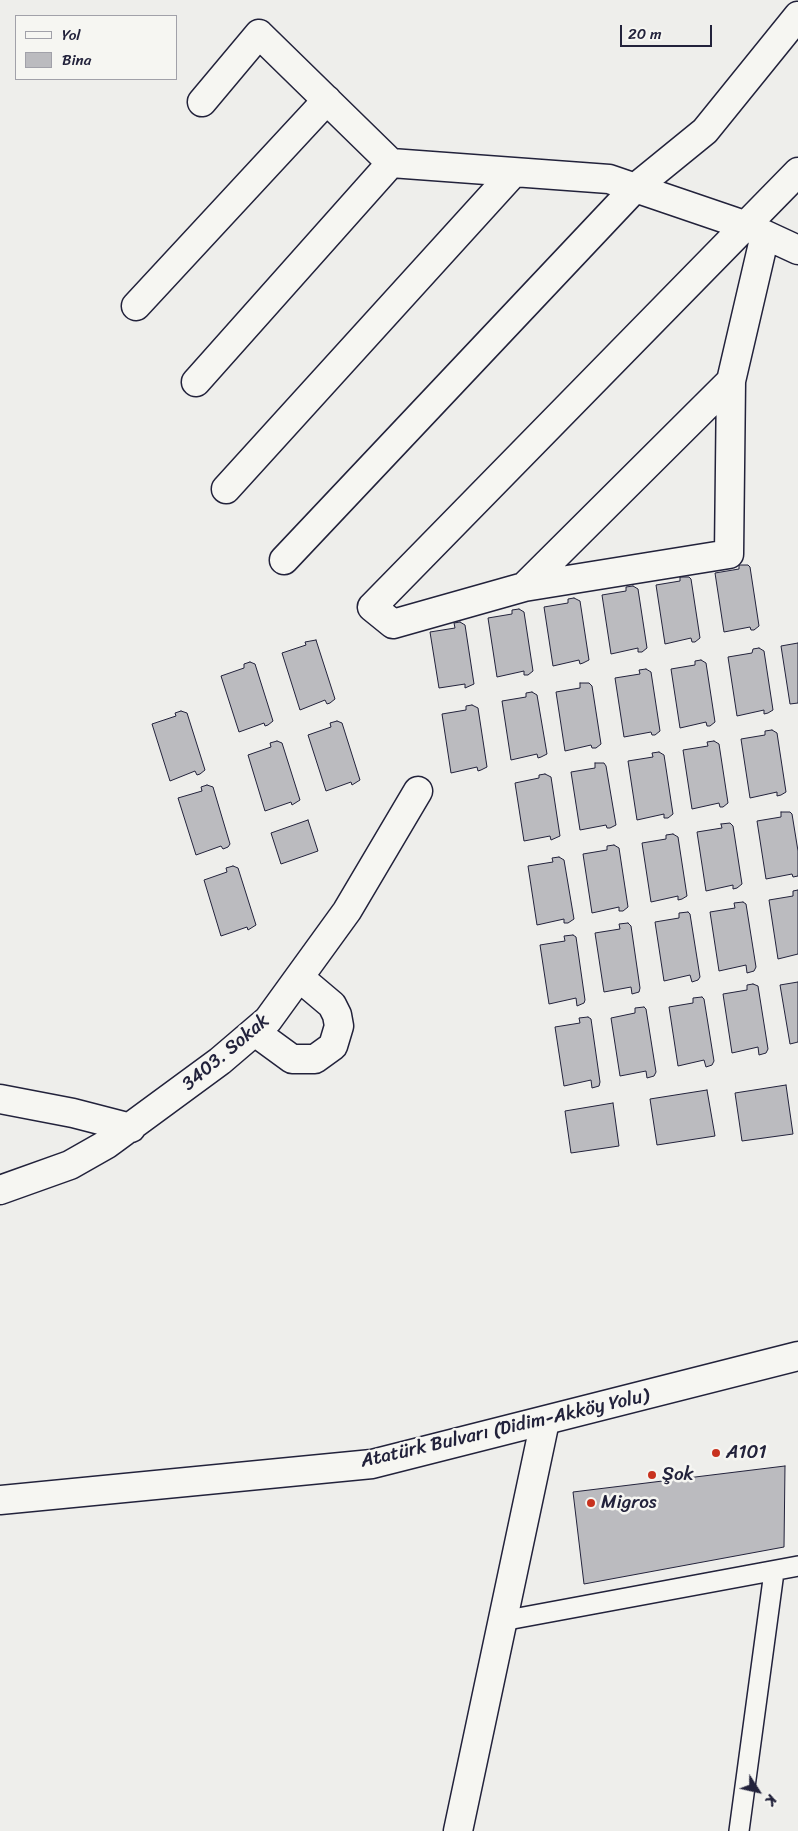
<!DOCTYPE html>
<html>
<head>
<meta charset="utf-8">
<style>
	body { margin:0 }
	#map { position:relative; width:798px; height:1831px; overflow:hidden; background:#eeeeeb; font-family:Sriracha,sans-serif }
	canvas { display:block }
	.legend { position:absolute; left:15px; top:15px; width:162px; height:65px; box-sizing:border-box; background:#f6f6f2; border:1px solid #a1a1a9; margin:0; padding:6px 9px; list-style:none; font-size:15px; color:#22223b }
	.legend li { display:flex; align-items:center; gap:10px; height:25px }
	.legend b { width:25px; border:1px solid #a1a1a9 }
	.north { position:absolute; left:733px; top:1766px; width:50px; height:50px; -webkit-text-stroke:4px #f6f6f2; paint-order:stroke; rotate:125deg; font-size:14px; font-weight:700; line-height:20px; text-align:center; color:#22223b }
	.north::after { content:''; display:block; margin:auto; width:18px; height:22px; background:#22223b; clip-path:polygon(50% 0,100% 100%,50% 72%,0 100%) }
	.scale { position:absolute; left:620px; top:25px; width:92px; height:22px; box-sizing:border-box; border:2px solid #22223b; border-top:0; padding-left:6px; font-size:15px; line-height:18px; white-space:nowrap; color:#22223b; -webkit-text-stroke:4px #f6f6f2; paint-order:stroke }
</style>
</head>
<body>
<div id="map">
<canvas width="798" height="1831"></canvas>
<ul class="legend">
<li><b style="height:6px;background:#f6f6f2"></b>Yol</li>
<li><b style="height:14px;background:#bbbbbf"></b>Bina</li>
</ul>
<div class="north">K</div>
<div class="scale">20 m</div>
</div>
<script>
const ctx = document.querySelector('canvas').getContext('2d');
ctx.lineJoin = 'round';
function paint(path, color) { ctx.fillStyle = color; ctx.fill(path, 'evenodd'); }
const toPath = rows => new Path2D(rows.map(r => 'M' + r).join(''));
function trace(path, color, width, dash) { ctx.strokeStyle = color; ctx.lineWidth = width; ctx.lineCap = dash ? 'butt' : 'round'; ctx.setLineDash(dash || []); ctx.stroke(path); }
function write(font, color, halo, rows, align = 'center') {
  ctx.font = font + ' Sriracha,sans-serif'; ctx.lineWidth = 5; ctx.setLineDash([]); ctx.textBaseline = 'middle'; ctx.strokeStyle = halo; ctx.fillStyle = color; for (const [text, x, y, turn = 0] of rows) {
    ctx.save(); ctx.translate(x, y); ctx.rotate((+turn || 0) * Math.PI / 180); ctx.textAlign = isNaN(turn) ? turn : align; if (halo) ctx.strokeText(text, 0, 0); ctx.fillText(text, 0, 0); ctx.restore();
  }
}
const building = toPath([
	[739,565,748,565,750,567,759,626,754,630,751,630,750,627,724,632,715,573,739,569,739,565],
	[680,577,689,577,691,579,700,638,695,642,692,642,691,638,665,644,656,585,680,581,680,577],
	[633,586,638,589,647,648,642,652,638,652,638,648,611,654,602,595,626,591,626,587,633,586],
	[574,598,580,601,589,660,583,663,580,664,579,660,553,666,544,607,568,603,568,599,574,598],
	[519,609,524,612,533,671,528,675,524,675,524,671,497,677,488,618,512,614,512,610,519,609],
	[460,622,465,625,474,684,465,688,465,684,439,688,430,632,455,628,454,623,460,622],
	[316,640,335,699,330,703,327,704,325,700,300,710,282,653,306,645,305,642,316,640],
	[798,643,798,703,790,704,781,646,798,643],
	[759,648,764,651,773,710,768,713,764,714,764,710,737,716,728,657,752,653,753,649,759,648],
	[701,660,706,663,715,722,710,726,707,726,706,722,680,728,671,669,695,665,695,661,701,660],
	[250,662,255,664,273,721,268,725,265,726,264,723,239,732,221,676,244,668,244,664,250,662],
	[646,669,651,672,660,731,655,735,652,735,651,732,624,737,615,678,640,674,639,670,646,669],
	[580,683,589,683,592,686,601,744,596,748,592,748,591,745,565,751,556,692,580,688,580,683],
	[532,692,537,695,547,754,541,757,538,758,537,754,511,760,502,701,526,697,526,693,532,692],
	[472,705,478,708,487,767,481,770,478,771,477,767,451,773,442,714,466,710,466,706,472,705],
	[181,711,187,713,205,770,200,774,197,775,195,771,170,781,152,724,176,716,175,713,181,711],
	[337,721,342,723,360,780,352,785,351,782,326,791,308,735,331,727,330,723,337,721],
	[772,730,777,733,786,792,781,795,777,796,777,792,750,798,741,739,765,735,765,731,772,730],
	[277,741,282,743,300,800,292,805,291,802,265,811,248,755,271,747,270,743,277,741],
	[714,741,719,744,728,803,723,807,720,807,719,803,692,809,683,750,708,746,707,742,714,741],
	[659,752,664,755,673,814,668,818,664,818,664,814,637,820,628,761,653,757,652,753,659,752],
	[595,763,604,763,606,766,616,825,610,828,607,828,606,825,580,830,571,772,595,768,595,763],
	[545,774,551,777,560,836,551,840,550,836,524,841,515,783,539,778,539,775,545,774],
	[207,785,213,787,230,844,228,847,223,849,221,846,196,855,178,798,202,791,201,787,207,785],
	[781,812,790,812,792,814,798,851,798,876,793,877,792,874,766,879,757,821,781,817,781,812],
	[308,820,318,851,281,864,271,833,308,820],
	[721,824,730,823,733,826,742,884,737,888,733,889,733,885,706,891,697,832,722,828,721,824],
	[673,834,678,837,687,896,682,899,678,900,678,896,651,902,642,843,666,839,666,835,673,834],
	[614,845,619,848,628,907,623,911,619,911,619,907,592,913,583,854,607,850,607,846,614,845],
	[559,857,564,860,574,919,568,923,564,923,564,919,537,925,528,866,553,862,552,858,559,857],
	[233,866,238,868,256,925,248,930,247,927,221,936,204,880,227,872,226,868,233,866],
	[798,890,798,954,778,959,769,900,793,896,793,891,798,890],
	[743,902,746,904,756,967,754,971,747,973,746,965,719,971,710,912,735,908,734,903,743,902],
	[688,912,690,914,700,977,698,980,692,982,690,975,664,981,655,922,679,918,679,913,688,912],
	[628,923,631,926,640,988,639,992,632,994,631,987,604,992,595,933,620,929,619,924,628,923],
	[573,935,576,937,585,1000,584,1003,577,1006,576,998,549,1004,540,945,565,941,564,936,573,935],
	[798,982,798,1042,790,1044,780,985,798,982],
	[753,984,758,986,768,1049,766,1053,759,1055,758,1047,732,1053,723,994,747,990,747,985,753,984],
	[702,997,704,999,714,1061,712,1065,706,1067,704,1060,678,1066,669,1007,693,1003,693,998,702,997],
	[644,1007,646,1009,656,1072,654,1076,647,1078,646,1071,620,1076,611,1018,635,1013,635,1008,644,1007],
	[588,1017,591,1019,600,1082,599,1086,592,1088,591,1080,564,1086,555,1027,580,1023,579,1018,588,1017],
	[786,1085,793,1134,742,1141,735,1093,786,1085],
	[707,1090,715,1136,657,1145,650,1099,707,1090],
	[613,1103,619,1146,571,1153,565,1111,613,1103],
	[785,1466,784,1547,584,1584,573,1492,785,1466]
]);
paint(building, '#bbbbbf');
trace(building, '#22223b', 1);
const lane = toPath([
	[502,1621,798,1566],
	[739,1831,774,1572]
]);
const street = toPath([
	[202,102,259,34,391,163,609,179,744,225,798,250],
	[765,235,731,381,524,587,393,624,372,607,798,172],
	[136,306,327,100],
	[196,382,391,163],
	[226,489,514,172],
	[284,560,635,188,705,131,798,16],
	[524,587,729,554,731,381],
	[255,1032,292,1059,315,1059,333,1046,339,1026,337,1015,332,1005,300,978],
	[0,1099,73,1113,131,1128],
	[0,1190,70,1165,107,1144,220,1061,268,1020,347,911,418,791],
	[458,1831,545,1421]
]);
const secondary = toPath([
	[0,1500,372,1464,798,1356]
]);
trace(lane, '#22223b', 22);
trace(street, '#22223b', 31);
trace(secondary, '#22223b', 31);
trace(lane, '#f6f6f2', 19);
trace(street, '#f6f6f2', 28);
trace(secondary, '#f6f6f2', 28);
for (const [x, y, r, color] of [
	[716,1453,5,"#c8321e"],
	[652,1475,5,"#c8321e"],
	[591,1503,5,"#c8321e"]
]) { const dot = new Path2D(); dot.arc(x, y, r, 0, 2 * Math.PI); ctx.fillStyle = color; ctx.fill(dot); trace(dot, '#f6f6f2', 2); }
write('19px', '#22223b', '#f6f6f2', [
	["3403. Sokak",226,1053,-40],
	["Atatürk Bulvarı (Didim-Akköy Yolu)",505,1429,-13]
]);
write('19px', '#22223b', '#f6f6f2', [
	["A101",726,1453],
	["Şok",662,1475],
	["Migros",601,1503]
], 'left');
</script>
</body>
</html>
